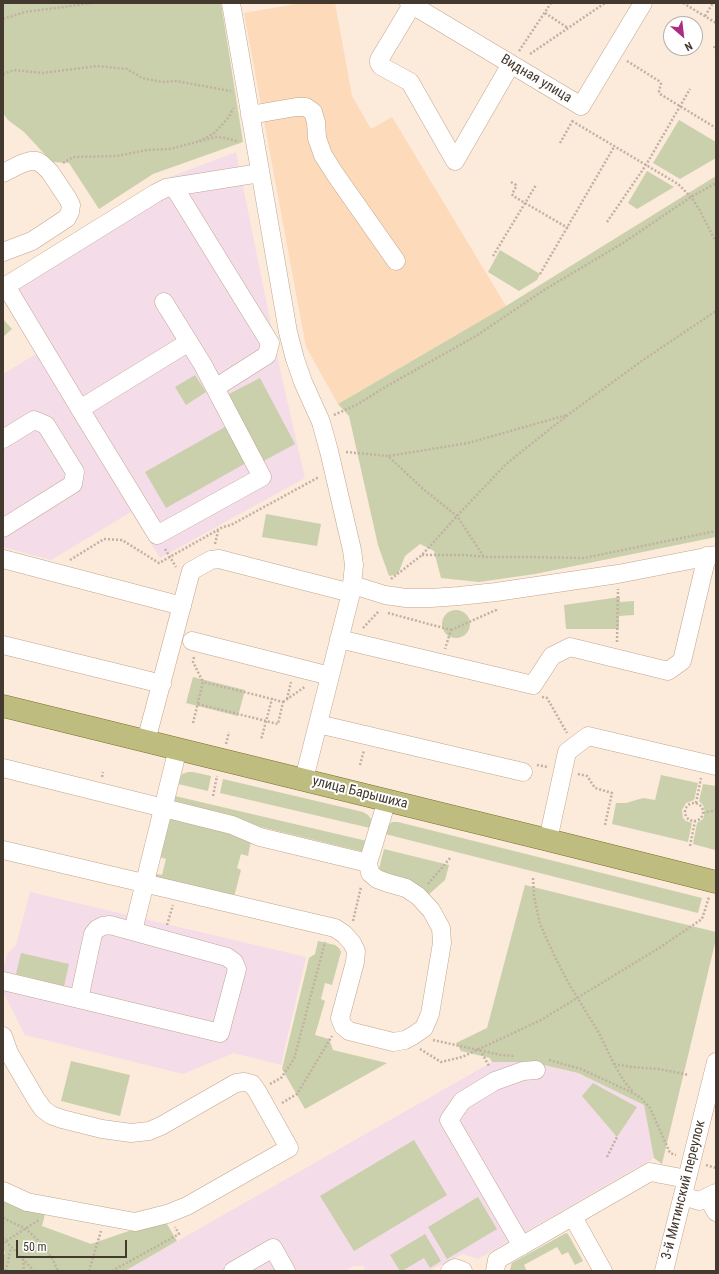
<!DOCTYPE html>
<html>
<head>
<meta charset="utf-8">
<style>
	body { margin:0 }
	#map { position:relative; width:719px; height:1274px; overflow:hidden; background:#fceada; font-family:"Roboto Condensed",sans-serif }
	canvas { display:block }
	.frame { position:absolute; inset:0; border:4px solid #44392f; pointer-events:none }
	.north { position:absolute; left:663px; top:16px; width:40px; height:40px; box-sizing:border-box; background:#fff; border:1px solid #b4b0ac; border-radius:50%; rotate:152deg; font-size:11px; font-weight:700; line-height:16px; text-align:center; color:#44392f }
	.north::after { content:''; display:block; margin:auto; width:14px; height:18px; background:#aa2e80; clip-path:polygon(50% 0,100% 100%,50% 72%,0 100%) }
	.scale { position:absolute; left:16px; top:1240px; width:111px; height:18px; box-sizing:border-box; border:2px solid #44392f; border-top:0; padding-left:5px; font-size:12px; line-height:14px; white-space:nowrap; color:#44392f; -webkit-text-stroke:3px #fff; paint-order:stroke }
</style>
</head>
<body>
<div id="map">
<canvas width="719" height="1274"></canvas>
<div class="frame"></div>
<div class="north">N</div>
<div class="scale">50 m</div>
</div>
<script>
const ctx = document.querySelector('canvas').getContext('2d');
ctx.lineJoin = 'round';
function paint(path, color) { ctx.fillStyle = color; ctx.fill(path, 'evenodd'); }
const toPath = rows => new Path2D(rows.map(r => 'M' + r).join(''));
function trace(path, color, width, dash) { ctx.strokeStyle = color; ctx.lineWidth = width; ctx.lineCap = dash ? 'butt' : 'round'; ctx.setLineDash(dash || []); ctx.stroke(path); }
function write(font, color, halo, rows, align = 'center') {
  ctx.font = font + ' "Roboto Condensed",sans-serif'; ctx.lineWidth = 4; ctx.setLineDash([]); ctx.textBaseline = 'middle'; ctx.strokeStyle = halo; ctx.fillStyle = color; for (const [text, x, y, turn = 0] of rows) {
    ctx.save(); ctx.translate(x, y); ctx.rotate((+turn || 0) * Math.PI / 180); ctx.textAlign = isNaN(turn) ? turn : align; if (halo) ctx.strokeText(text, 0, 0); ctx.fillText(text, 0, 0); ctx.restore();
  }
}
paint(toPath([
	[302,3,335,3,352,96,371,129,392,117,506,306,338,404,306,347,244,13]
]), '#fddaba');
paint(toPath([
	[236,152,281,374,305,478,160,558,131,512,51,560,3,547,3,374,36,354,3,300,3,279,157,182],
	[30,892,306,957,281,1065,234,1053,183,1074,25,1035,3,992,3,971,7,954,16,945],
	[492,1062,531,1062,578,1073,644,1105,654,1158,478,1259,463,1254,429,1271,366,1271,363,1266,354,1266,345,1271,125,1271]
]), '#f4dce8');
paint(toPath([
	[3,3,221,3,243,142,153,174,99,209,69,163,52,162,24,132,8,120,3,113],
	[679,120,716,142,716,158,680,179,653,163],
	[647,171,674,187,637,209,628,203],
	[716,176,716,537,535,574,479,582,441,578,434,551,420,544,405,556,398,574,389,576,378,545,349,416,338,404,506,306],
	[500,250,540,274,537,280,519,291,488,272],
	[3,319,12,329,3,337],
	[195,375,206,392,186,405,175,387],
	[260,378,295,444,260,463,225,396],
	[225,427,246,463,166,508,145,472],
	[266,514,321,524,317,546,262,537],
	[620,597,620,602,634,601,634,615,619,616,619,629,566,629,564,605],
	'442 624a14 14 0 1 1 28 0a14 14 0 1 1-28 0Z',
	[193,677,245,690,238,716,186,703],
	[188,772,193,772,211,776,208,791,178,784,182,774],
	[661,775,698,783,694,800,686,803,682,810,683,818,686,821,692,823,688,842,612,824,616,803,626,803,643,798,655,800],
	[223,779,363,812,368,815,371,819,370,828,220,793],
	[703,784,716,786,716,846,715,850,693,844,697,823,703,819,705,812,703,805,699,801],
	[175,796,367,841,364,852,261,827,234,816,174,801],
	[171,817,216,827,251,841,248,856,241,854,237,868,241,870,234,897,155,878,156,874,162,875,166,859,160,857],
	[392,822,398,822,702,898,698,913,385,834,388,826],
	[384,849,449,865,445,880,427,896,381,873,379,869],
	[525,885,716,932,716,939,662,1164,654,1158,644,1105,578,1073,531,1062,492,1062,490,1058,461,1051,456,1043,487,1028],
	[318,941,335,945,339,948,341,952,332,985,325,983,321,999,325,1001,315,1035,329,1039,333,1050,387,1063,305,1109,282,1069,309,958,315,954],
	[21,953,69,964,64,986,16,974],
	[71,1061,130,1075,120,1116,61,1101],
	[593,1083,637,1107,617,1137,582,1096],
	[414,1140,447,1195,354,1251,320,1196],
	[478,1197,497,1229,447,1259,428,1227],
	[3,1199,45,1214,42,1226,91,1244,164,1219,177,1241,125,1271,3,1271,3,1259,5,1252,3,1249],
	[566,1233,568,1234,583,1261,575,1265,568,1252,562,1255,557,1247,524,1265,527,1271,511,1271,510,1269,512,1263],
	[425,1234,441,1261,430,1268,424,1258,402,1271,400,1271,390,1255]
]), '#cad0ac');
const minor = toPath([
	[231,3,288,332,295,359,303,382,321,422,329,451,352,550,354,565,351,593,304,779],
	[409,3,581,106,643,3],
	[412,5,379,60,379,63,381,66,410,82,455,161,511,64],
	[250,115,296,107,306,107,313,112,316,122,317,138,323,155,335,174,396,261],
	[3,173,21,164,30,161,37,161,43,165,50,172,68,199,71,205,70,212,67,218,32,241,3,252],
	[174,187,270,343,267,355,215,388],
	[164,302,203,365,262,477,157,535,80,409,6,286,156,193,166,188,260,173],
	[80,409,189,342],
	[3,439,34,420,46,425,75,472,73,484,3,528],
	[3,559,182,606],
	[353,585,385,595,406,598,431,598,459,596,496,592,618,574,716,555],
	[339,639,533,685,552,656,570,647,668,671,682,661,707,556],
	[192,641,330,676],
	[3,645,162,684],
	[318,724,523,772],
	[146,741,191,571,211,560,219,559,351,593],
	[3,768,232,825,260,837,368,863],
	[548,840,567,752,588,736,716,766],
	[3,850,335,928,344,934,352,943,356,951,355,962,340,1018,343,1026,349,1031,393,1042,405,1040,414,1035,424,1028,430,1014,442,943,441,928,431,910,418,896,406,888,388,883,377,879,370,873,368,863,387,800],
	[110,925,227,957,234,962,237,969,220,1033,79,999,93,934,97,929,103,926,110,925],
	[133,931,178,748],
	[3,981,79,999],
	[3,1036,9,1053,36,1099,43,1109,51,1115,62,1119,102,1129,131,1133,149,1131,161,1126,236,1083,244,1082,252,1084,257,1091,289,1148,187,1206,167,1214,135,1222,27,1202,3,1191],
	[683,1196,699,1201,716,1193],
	[708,1198,716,1212],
	[573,1217,603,1271],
	[522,1246,449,1120,462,1101,495,1081,523,1071,536,1070],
	[233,1271,273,1248,286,1271],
	[450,1271,455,1268,463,1271],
	[495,1271,497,1260,650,1172,687,1179],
	[664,1271,716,1062]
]);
const major = toPath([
	[3,706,548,840,716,882]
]);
trace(minor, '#c1a58c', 19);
trace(major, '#78712d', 23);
trace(toPath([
	[683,3,716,23],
	[545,13,568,28],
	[705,16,713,3],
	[3,19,25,12,93,3],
	[714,48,716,44],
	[519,51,551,3],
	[530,54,605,3],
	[627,61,659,81,661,84,659,91,660,94,716,128],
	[3,74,14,70,43,73,97,66,127,69,142,78,162,82,176,81,231,91],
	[572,121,678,184,691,197,699,209,716,242],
	[199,141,213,134,221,126,229,117,233,108],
	[560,143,573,120],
	[63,163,73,157,117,156,147,150,170,149,216,137,226,138,239,142],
	[511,182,516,185,516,187,512,194,513,196,568,228],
	[607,222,646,165,690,89],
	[493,256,536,185],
	[540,274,614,147],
	[334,415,358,404,387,386,476,336,544,290,623,243,691,197,716,183],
	[346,452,388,456,422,488,457,516,484,557],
	[389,456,468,443,567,415],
	[215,544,218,531],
	[165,549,176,567],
	[422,555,466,555,484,557,527,557,584,558,716,531],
	[70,560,104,539,122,540,159,563,223,527,231,525,319,477],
	[391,579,422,555,457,516,506,464,569,414,643,360,716,311],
	[388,613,451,630,445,649],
	[363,628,379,611],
	[451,630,496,610,496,609],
	[617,642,618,589],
	[194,657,193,662,203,682],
	[542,697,547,698,567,733],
	[287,699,291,682],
	[283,702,306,686],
	[198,704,278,724,283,702,272,699],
	[193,723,203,682,244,692,272,699,261,740],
	[226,744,229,732],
	[360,765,364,750],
	[537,765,548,767],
	[578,774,587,776,595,788,612,793,605,825],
	[102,777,103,772],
	[213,796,217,776],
	[696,803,701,778],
	'685 812a9 9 0 1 1 18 0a9 9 0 1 1-18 0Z',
	[703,813,716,810],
	[690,846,695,821],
	[533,878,534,896,540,924,554,955,569,984,599,1033,614,1064,624,1081,633,1092],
	[428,884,451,857],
	[353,921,361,887],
	[167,925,173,905],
	[433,1040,501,1055,515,1056],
	[420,1049,441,1062,462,1057,541,1020,659,948,702,919,709,897],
	[480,1050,489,1066],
	[549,1060,581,1069,633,1093,641,1098,650,1108,670,1153,676,1155],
	[614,1064,631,1067,659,1069,689,1075],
	[270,1084,281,1078,294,1059,325,942],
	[282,1103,297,1094,332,1036],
	[607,1157,617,1137],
	[706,1165,716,1168],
	[3,1218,26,1229,42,1244,52,1258,58,1271],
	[3,1238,34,1271],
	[3,1243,39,1220],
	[23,1259,24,1271],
	[6,1271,11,1248],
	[89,1271,101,1231],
	[112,1271,179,1234,175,1227]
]), '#c1b1a3', 2.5, [2, 2]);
trace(minor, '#fff', 18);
trace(major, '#bfbc80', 22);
write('14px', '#44392f', '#fff', [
	["Видная улица",536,79,31],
	["улица Барышиха",360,793,14],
	["3-й Митинский переулок",684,1190,-76]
]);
</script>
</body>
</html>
